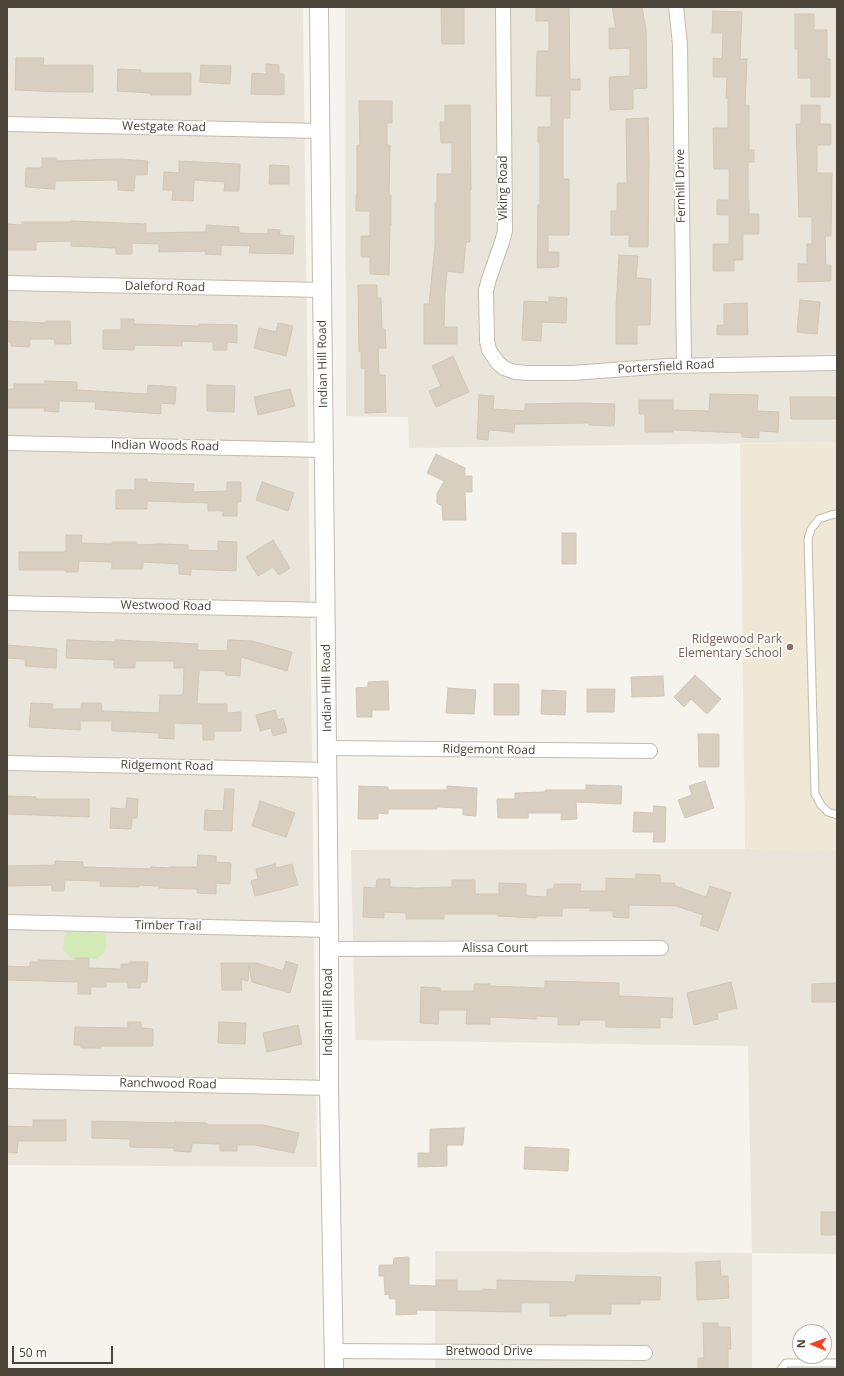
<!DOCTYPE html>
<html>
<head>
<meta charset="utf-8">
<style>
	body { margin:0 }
	#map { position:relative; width:844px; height:1376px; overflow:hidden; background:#f6f3ec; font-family:"Open Sans",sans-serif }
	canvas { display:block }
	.frame { position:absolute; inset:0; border:8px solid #4b4439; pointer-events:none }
	.north { position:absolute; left:792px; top:1324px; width:40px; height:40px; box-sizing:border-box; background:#fff; border:1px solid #b7b4b0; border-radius:50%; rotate:271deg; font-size:11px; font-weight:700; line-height:16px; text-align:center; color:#4b4439 }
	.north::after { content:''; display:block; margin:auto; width:14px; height:18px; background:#fc3f1d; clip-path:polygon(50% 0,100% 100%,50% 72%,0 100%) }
	.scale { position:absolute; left:12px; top:1346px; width:101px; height:18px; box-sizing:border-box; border:2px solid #4b4439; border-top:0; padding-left:5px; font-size:12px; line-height:14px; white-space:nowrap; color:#4b4439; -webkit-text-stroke:3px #fff; paint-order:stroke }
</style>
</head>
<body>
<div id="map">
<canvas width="844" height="1376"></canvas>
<div class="frame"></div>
<div class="north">N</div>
<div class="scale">50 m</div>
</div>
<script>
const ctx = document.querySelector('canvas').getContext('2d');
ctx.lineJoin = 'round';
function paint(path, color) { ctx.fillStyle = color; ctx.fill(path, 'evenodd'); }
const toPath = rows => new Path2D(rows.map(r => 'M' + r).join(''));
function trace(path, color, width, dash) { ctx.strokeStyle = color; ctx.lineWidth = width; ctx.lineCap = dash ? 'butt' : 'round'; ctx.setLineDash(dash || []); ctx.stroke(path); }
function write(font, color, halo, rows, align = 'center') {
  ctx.font = font + ' "Open Sans",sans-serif'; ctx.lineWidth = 3.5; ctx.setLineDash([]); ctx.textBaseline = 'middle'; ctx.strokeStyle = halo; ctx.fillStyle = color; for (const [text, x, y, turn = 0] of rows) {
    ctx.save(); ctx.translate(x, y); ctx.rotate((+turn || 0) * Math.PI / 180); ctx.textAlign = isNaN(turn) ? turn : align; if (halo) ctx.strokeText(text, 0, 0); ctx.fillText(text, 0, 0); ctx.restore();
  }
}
paint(toPath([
	[7,7,303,7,317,1167,7,1165],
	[345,7,837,7,837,442,409,448,408,417,346,416],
	[745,849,837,850,837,1254,752,1253,752,1369,435,1369,435,1251,752,1253,748,1046,355,1040,351,850]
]), '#eae5da');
paint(toPath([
	[837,442,837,850,745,849,740,444]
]), '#efe8d6');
paint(toPath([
	[65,932,106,933,106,948,104,953,97,959,74,957,73,959,71,958,63,949]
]), '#d2eab5');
const building = toPath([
	[441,7,464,7,464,44,442,44,441,7],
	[536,7,569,7,570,79,580,79,580,90,570,90,570,118,563,118,563,179,569,179,569,235,548,235,548,252,559,252,559,267,537,268,538,205,540,205,540,143,538,143,538,127,551,127,551,96,536,96,537,51,549,51,549,21,536,21,536,7],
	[612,7,642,7,646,30,647,88,633,89,633,109,610,110,609,77,630,76,630,48,609,49,609,28,616,28,612,7],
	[713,11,742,12,740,59,747,59,745,105,749,105,749,150,754,150,754,162,748,162,748,200,749,200,749,214,759,214,759,234,743,234,743,260,734,260,734,271,713,271,713,244,729,244,729,215,717,215,717,200,729,200,729,169,714,169,713,128,728,128,728,98,726,98,727,77,713,77,713,58,722,59,723,33,712,33,713,11],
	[795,14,814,14,814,30,827,30,827,59,830,59,830,97,811,97,811,78,798,78,798,49,795,49,795,14],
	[16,58,44,58,43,65,93,65,93,92,61,92,15,90,16,58],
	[266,64,279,65,279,74,284,74,284,95,251,94,252,73,266,74,266,64],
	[201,65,231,66,230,84,200,82,201,65],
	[118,69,141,70,141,73,191,73,191,95,151,95,151,93,117,91,118,69],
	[359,101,392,101,392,123,387,123,387,145,390,145,389,195,391,195,391,225,390,225,389,275,370,274,370,257,361,257,361,236,370,236,370,211,356,211,356,195,357,195,357,145,360,145,359,101],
	[445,105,470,105,471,190,470,190,470,242,466,242,463,273,447,271,445,293,444,327,457,327,457,344,424,344,424,304,429,304,435,245,435,203,437,203,437,174,452,174,452,143,441,143,440,122,445,122,445,105],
	[801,105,820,105,820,124,831,124,831,145,817,145,817,173,832,173,831,236,825,236,826,265,831,265,831,281,798,282,798,264,807,264,807,244,812,244,812,217,799,217,796,124,801,124,801,105],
	[648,118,649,164,648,247,629,247,629,235,611,235,611,211,617,211,617,183,627,183,626,119,648,118],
	[42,158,56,158,56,161,119,159,148,161,147,175,135,175,134,191,118,190,118,180,55,181,55,189,25,187,26,168,42,168,42,158],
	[179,161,240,164,239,191,224,191,225,182,194,180,193,201,172,200,173,190,163,190,164,172,179,173,179,161],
	[270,165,289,166,289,184,269,184,270,165],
	[72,221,146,224,146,233,206,232,206,225,239,227,239,233,268,234,268,229,280,230,279,235,294,236,293,254,249,253,250,246,221,245,221,255,205,254,206,251,159,252,159,244,132,243,132,254,116,254,116,248,71,246,71,241,36,242,36,250,7,250,7,224,22,225,22,222,72,222,72,221],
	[619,255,638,256,636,278,651,279,650,325,637,325,637,344,616,344,616,308,619,255],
	[358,285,377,285,377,298,381,298,382,329,385,329,386,348,378,348,379,375,385,375,386,412,365,413,365,368,361,368,361,351,359,352,358,285],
	[549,297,567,298,566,323,542,322,541,341,522,340,524,301,549,302,549,297],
	[800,300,820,302,817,334,797,332,800,300],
	[747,303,748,335,717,335,717,325,724,325,724,304,747,303],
	[121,319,134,319,134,324,199,326,199,324,237,325,237,343,227,342,227,350,213,350,213,342,182,341,182,346,134,345,134,350,103,349,103,330,121,330,121,319],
	[7,321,46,323,46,321,70,321,71,344,55,344,54,339,30,339,29,347,11,346,11,342,7,342,7,321],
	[278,323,293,326,286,356,254,348,259,328,276,332,278,323],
	[453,356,469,392,436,407,429,391,441,386,432,366,453,356],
	[45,381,77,382,77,390,147,394,148,385,176,387,175,404,161,403,161,414,95,409,96,402,59,401,59,412,44,411,45,408,7,408,7,389,14,389,14,384,45,384,45,381],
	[207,385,235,386,234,412,207,411,207,385],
	[290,389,295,406,258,415,254,397,290,389],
	[710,394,758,395,757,411,779,412,778,432,759,431,759,438,742,437,742,433,673,430,673,432,645,432,645,414,639,414,639,400,673,400,673,410,709,411,710,394],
	[479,395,494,396,493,409,525,411,525,404,578,403,615,404,614,426,589,425,589,423,515,424,514,432,489,430,488,440,477,439,479,395],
	[790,397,837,397,837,419,791,419,790,397],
	[436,454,465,468,465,476,472,476,472,492,465,492,466,520,443,520,442,506,437,503,437,494,444,481,427,473,436,454],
	[135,479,147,479,147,482,194,484,193,492,227,491,227,482,241,482,241,502,237,502,237,516,223,516,223,511,208,511,208,503,147,501,147,509,116,509,116,490,135,490,135,479],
	[262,482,294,493,288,511,256,500,262,482],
	[562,533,576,533,576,564,562,564,562,533],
	[66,535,82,535,81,543,112,544,112,542,136,542,136,545,160,544,188,545,188,550,218,551,218,541,237,542,236,571,191,569,191,575,179,574,179,564,143,562,143,569,112,569,112,562,79,561,78,572,66,572,66,570,19,570,19,552,66,552,66,535],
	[273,540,290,568,279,575,273,567,258,576,246,557,273,540],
	[67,640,115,642,115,640,198,644,197,650,227,651,228,640,252,641,292,652,287,671,241,657,240,676,225,675,225,671,199,670,197,704,227,704,227,713,241,712,241,731,214,731,214,740,203,740,203,724,174,723,174,739,158,738,159,733,112,731,112,721,80,721,80,730,29,727,31,703,53,704,52,709,81,709,81,703,101,703,102,711,159,713,160,695,183,695,184,668,174,668,174,661,135,661,135,668,114,668,114,660,66,658,67,640],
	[7,645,57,649,56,668,25,666,25,659,7,658,7,645],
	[695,675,721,699,707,714,691,699,684,707,674,697,695,675],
	[663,676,664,696,632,697,631,677,663,676],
	[388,681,389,710,372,710,372,717,357,717,356,688,368,687,368,682,388,681],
	[494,684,519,684,519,715,494,715,494,684],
	[448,688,476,690,474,714,446,713,448,688],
	[587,689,615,689,614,712,587,712,587,689],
	[542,690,566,691,565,715,541,714,542,690],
	[275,710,278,720,283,718,287,732,273,736,271,728,260,731,256,715,275,710],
	[698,734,719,734,719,767,699,767,698,734],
	[705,781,714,808,685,818,678,800,692,795,689,786,705,781],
	[586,785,622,786,621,804,576,802,577,819,561,820,561,813,528,813,528,818,498,818,497,799,515,799,515,793,545,792,545,790,586,790,586,785],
	[359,786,388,787,388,790,447,790,447,786,477,788,476,816,463,815,463,808,437,807,437,809,388,809,388,814,378,813,378,819,358,819,359,786],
	[225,789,234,789,232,831,204,830,205,810,223,811,225,789],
	[7,796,36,797,36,799,89,799,89,817,7,814,7,796],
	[127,798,138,799,137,818,132,818,131,829,110,828,111,808,126,809,127,798],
	[260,801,295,813,286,837,252,826,260,801],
	[654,806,666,807,665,842,653,842,654,832,633,832,634,812,653,813,654,806],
	[198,855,216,856,216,862,231,863,230,884,216,883,216,894,197,893,197,889,159,888,159,886,139,885,139,887,100,886,101,881,65,880,64,891,52,891,52,885,7,886,7,866,55,865,55,861,83,862,83,867,151,869,151,867,169,868,169,867,197,867,198,855],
	[275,864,276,868,292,864,298,885,255,896,251,881,258,879,256,869,275,864],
	[636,874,660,875,661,883,675,883,675,886,706,897,710,886,731,893,718,931,700,925,703,915,676,906,629,905,629,918,613,917,613,911,590,911,590,908,562,908,562,916,536,916,536,918,498,916,498,914,444,914,444,919,406,919,406,913,384,912,384,918,363,917,364,887,376,888,377,879,390,879,390,887,416,888,452,887,452,880,475,880,475,894,499,894,499,883,526,884,526,896,547,897,547,889,554,889,554,884,581,884,580,891,606,891,606,878,636,879,636,874],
	[75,958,89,958,89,968,121,969,121,964,129,964,129,962,148,962,147,982,141,982,140,988,128,988,128,982,106,982,106,987,91,987,91,994,78,994,78,982,7,980,7,966,30,967,30,962,38,962,38,960,75,961,75,958],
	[286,961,298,965,290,993,252,982,249,965,248,981,241,979,242,990,222,990,221,963,256,963,283,971,286,961],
	[545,981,619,983,619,996,673,998,672,1018,660,1017,660,1028,606,1027,606,1020,580,1020,579,1025,558,1025,558,1017,536,1016,536,1019,490,1017,490,1024,466,1024,467,1010,439,1010,438,1024,420,1023,421,987,440,988,440,991,474,991,474,984,490,984,490,986,545,988,545,981],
	[731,982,737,1008,717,1013,718,1019,694,1025,687,993,731,982],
	[837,983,837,1002,812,1002,812,984,837,983],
	[128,1022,141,1022,141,1028,153,1029,153,1046,101,1046,101,1048,81,1048,81,1045,74,1045,75,1027,128,1028,128,1022],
	[219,1022,246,1023,245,1044,218,1043,219,1022],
	[298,1025,302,1044,267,1052,263,1033,298,1025],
	[33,1120,66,1120,66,1141,18,1141,17,1153,7,1152,7,1126,33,1127,33,1120],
	[92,1121,175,1123,175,1122,207,1123,207,1125,263,1125,299,1133,294,1153,255,1145,237,1145,237,1151,220,1151,220,1144,192,1143,191,1152,174,1151,174,1148,130,1147,130,1139,92,1138,92,1121],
	[464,1128,463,1145,447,1145,447,1166,418,1167,418,1153,430,1153,430,1129,464,1128],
	[525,1147,569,1149,568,1171,524,1169,525,1147],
	[821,1212,837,1212,837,1235,821,1235,821,1212],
	[409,1257,409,1285,436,1286,436,1280,457,1280,457,1291,483,1291,483,1289,497,1290,497,1280,575,1282,576,1275,661,1277,660,1300,640,1300,640,1304,611,1304,611,1314,567,1314,567,1316,550,1316,550,1303,521,1303,521,1312,416,1310,417,1314,396,1315,396,1299,389,1299,389,1294,385,1295,384,1276,379,1276,379,1265,393,1265,394,1258,409,1257],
	[720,1261,721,1276,728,1276,729,1298,697,1300,696,1262,720,1261],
	[703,1323,718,1323,718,1327,730,1327,731,1349,728,1349,728,1369,698,1369,698,1358,704,1358,703,1323]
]);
paint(building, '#d8cfc1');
trace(building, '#d3c7b4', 1);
const service = toPath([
	[837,514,831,515,819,519,811,529,808,539,815,794,821,805,828,812,837,815],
	[781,1369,786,1363,837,1363]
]);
const minor = toPath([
	[503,7,505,231,502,242,489,279,486,290,487,341,489,350,498,363,504,368,515,372,528,373,572,373,667,366,837,363],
	[676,7,680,44,684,365],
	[7,124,320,131],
	[7,283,322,290],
	[7,443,324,450],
	[7,603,325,610],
	[327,748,650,751],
	[7,763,327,770],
	[7,922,329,930],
	[329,949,661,948],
	[7,1081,329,1088],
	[333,1351,645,1353]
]);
const tertiary = toPath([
	[319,7,329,930,329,1088,334,1369]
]);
trace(service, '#c2bbae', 9);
trace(minor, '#c2bbae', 16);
trace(tertiary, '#c2bbae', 20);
trace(service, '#fff', 7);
trace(minor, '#fff', 14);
trace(tertiary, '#fff', 18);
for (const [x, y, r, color] of [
	[790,647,4,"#8d6e63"]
]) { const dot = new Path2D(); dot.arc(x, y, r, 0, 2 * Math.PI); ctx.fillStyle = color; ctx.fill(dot); trace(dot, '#fff', 1.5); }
write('12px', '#4b4439', '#fff', [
	["Westgate Road",164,127,1],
	["Fernhill Drive",681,186,-91],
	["Viking Road",504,188,-90],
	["Daleford Road",165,287,1],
	["Indian Hill Road",323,364,-91],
	["Portersfield Road",666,367,-3],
	["Indian Woods Road",165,446,1],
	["Westwood Road",166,606,1],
	["Indian Hill Road",327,688,-91],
	["Ridgemont Road",489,750,1],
	["Ridgemont Road",167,766,1],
	["Timber Trail",168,926,1],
	["Alissa Court",495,949],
	["Indian Hill Road",329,1012,-90],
	["Ranchwood Road",168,1084,1],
	["Bretwood Drive",489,1352]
]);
write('12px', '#785e54', '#fff', [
	["Ridgewood Park",782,640],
	["Elementary School",782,654]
], 'right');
</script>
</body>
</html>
